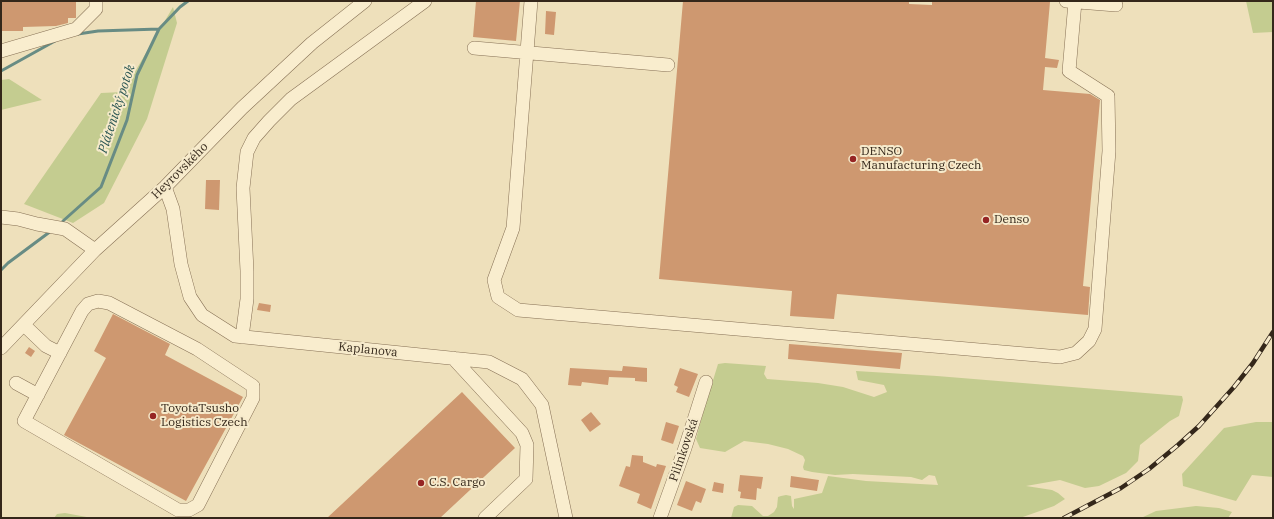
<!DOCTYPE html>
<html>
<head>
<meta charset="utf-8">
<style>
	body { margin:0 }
	#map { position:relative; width:1274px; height:519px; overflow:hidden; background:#eee0bb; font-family:"IBM Plex Serif",serif }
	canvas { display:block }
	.frame { position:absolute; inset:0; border:2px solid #34271a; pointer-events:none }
</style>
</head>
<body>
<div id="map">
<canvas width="1274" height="519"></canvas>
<div class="frame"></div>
</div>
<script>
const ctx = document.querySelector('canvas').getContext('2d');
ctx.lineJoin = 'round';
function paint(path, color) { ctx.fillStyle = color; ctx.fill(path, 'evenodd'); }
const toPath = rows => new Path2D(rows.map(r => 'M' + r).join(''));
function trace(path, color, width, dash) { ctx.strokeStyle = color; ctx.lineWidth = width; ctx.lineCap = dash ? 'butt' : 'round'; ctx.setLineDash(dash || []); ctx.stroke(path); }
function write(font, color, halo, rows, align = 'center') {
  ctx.font = font + ' "IBM Plex Serif",serif'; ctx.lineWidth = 4; ctx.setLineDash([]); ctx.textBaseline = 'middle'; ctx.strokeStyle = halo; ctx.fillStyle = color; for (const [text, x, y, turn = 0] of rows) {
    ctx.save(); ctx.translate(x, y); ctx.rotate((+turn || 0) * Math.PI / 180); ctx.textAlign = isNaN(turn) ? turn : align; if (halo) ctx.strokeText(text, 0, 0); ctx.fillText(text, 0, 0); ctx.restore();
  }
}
paint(toPath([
	[1246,1,1273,1,1273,32,1253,33],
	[173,7,177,23,147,119,104,203,73,223,24,204,101,93,123,92],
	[9,79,42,100,1,110,1,80],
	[725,363,766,366,764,374,767,379,818,383,843,387,874,397,887,392,884,385,858,380,856,371,937,376,1182,396,1183,400,1179,416,1170,421,1140,445,1138,461,1126,473,1099,486,1085,488,1060,480,1026,486,1052,490,1058,493,1065,499,1054,506,1020,518,731,518,734,507,738,505,752,506,763,516,768,516,774,512,777,507,778,497,781,496,786,495,791,496,792,506,794,509,794,499,822,493,828,476,866,481,938,485,935,476,929,475,922,480,911,477,853,474,835,475,812,472,804,470,803,467,805,460,803,456,788,449,768,444,744,441,725,452,700,448,696,439,703,413,718,364],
	[1256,422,1273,422,1273,477,1252,475,1236,501,1183,486,1182,474,1224,428],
	[1196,506,1219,508,1232,512,1228,518,1141,518,1156,511],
	[65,513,92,518,54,518,57,514]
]), '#c4cc90');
trace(toPath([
	[78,34,98,31,159,29],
	[1,71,55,41],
	[63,221,101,187,127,120,137,75,159,29,180,7,188,1],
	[1,270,8,263,51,231]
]), '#688c84', 3);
paint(toPath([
	[1,1,76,1,76,18,68,18,68,23,56,26,23,27,23,31,1,31],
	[476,1,520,1,516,41,473,37],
	[683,1,909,1,909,4,932,5,932,1,1033,1,1050,2,1045,58,1059,60,1057,68,1045,67,1043,90,1090,94,1100,100,1083,286,1090,287,1088,315,837,294,834,319,790,316,792,291,659,279],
	[546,11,556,12,554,35,545,34],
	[206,180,220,180,219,210,205,209],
	[259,303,271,305,270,312,257,310],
	[113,314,170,344,165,355,243,397,186,501,64,435,106,358,94,351],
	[789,344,902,353,900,369,788,359],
	[29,347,35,351,31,357,25,353],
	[623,366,647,368,647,382,635,381,635,378,609,377,608,385,582,382,581,386,568,385,570,368,622,371],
	[680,368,698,374,689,397,676,392,678,387,674,385],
	[462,392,515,448,440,518,327,518],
	[591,412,601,424,590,432,581,420],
	[666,422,679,426,673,444,661,440],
	[632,455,643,456,643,462,656,467,657,464,666,466,651,509,637,503,640,494,619,486,626,466,630,467],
	[740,475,763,477,761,489,757,488,756,500,740,498,741,492,738,491],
	[791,476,819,480,817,491,790,487],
	[686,481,706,489,701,503,696,501,692,511,677,505],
	[714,482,724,484,723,493,712,491]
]), '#ce9870');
const minor = toPath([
	[531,1,513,228,494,280,498,297,518,310,1060,357,1076,353,1089,341,1095,329,1109,151,1108,96,1069,71,1075,2],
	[1066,1,1116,5],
	[474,48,668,65],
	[1,51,76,29,96,9,96,1],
	[165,187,173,209,181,264,190,297,202,315,235,336,489,362,522,379,542,405,566,518],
	[1,217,18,219,37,224,65,229,95,250],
	[98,301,109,303,197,349,253,386,253,398,198,505,189,510,178,510,24,421,82,311,88,304,98,301],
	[24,325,46,346,60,353],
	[242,337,247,299,247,271,243,188,247,152,254,138,269,121,291,99,425,1],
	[1,348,95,250,165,187,242,108,312,43,365,1],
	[453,358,522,433,527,445,526,479,485,518],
	[16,383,38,395],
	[660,518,685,448,706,382]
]);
trace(minor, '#867055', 14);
trace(minor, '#f9edce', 13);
const rail = toPath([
	[1064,518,1121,488,1149,469,1178,445,1199,426,1234,387,1253,363,1273,332]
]);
trace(rail, '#34271a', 4.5);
trace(rail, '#f6eacb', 3, [9]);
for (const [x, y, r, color] of [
	[853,159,4,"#962524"],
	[986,220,4,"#962524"],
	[153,416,4,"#962524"],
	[421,483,4,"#962524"]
]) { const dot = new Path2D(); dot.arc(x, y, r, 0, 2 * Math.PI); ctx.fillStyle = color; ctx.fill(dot); trace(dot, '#f6eacb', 1.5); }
write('12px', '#34271a', '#f6eacb', [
	["DENSO",861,152],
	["Manufacturing Czech",861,166],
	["Denso",994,220],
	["ToyotaTsusho",161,409],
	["Logistics Czech",161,423],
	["C.S. Cargo",429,483]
], 'left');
write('12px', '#34271a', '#f6eacb', [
	["Heyrovského",180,171,-45],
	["Kaplanova",368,350,6],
	["Pilínkovská",684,450,-71]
]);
write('italic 13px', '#295552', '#f6eacb', [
	["Plátenický potok",117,109,-72]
]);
</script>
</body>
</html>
